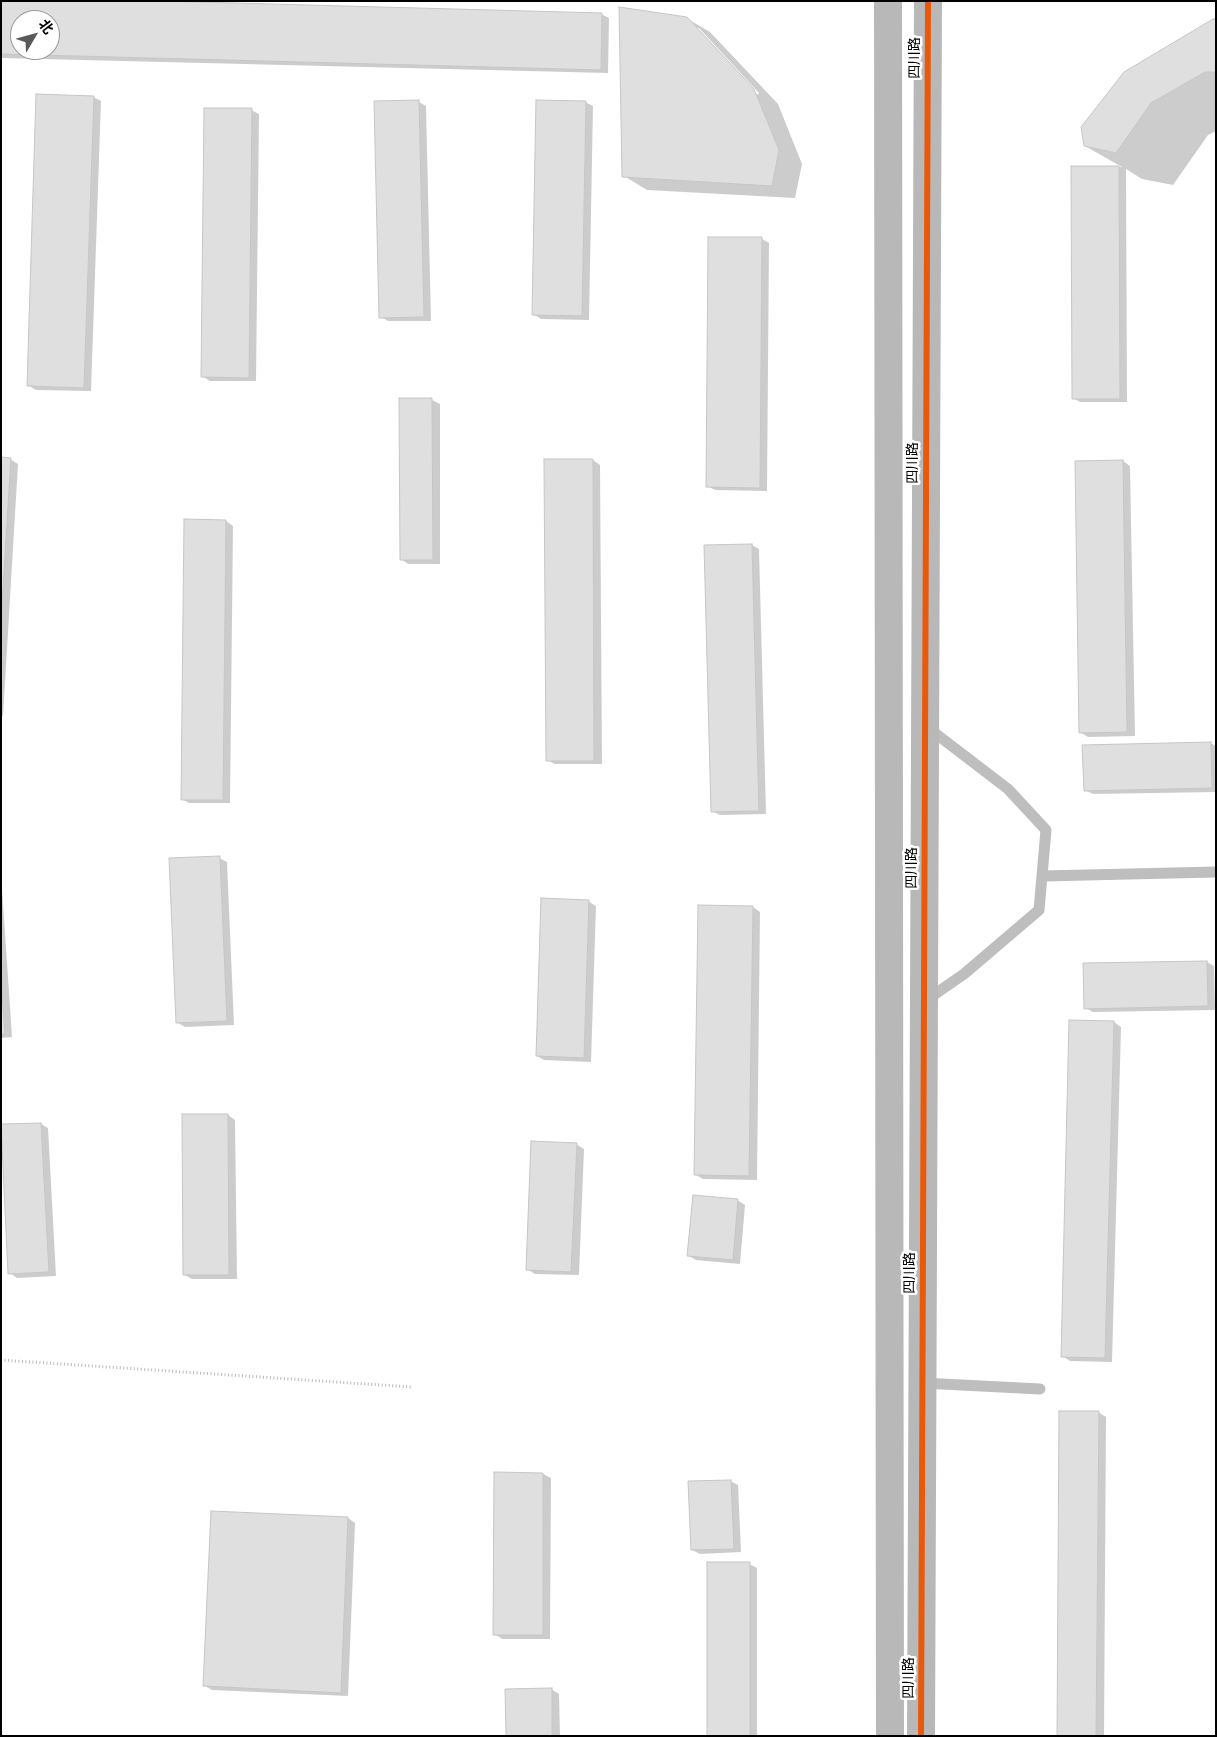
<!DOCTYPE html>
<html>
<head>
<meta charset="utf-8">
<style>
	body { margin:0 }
	#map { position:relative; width:1217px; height:1737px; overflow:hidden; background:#fff; font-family:Manrope,"Noto Sans SC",sans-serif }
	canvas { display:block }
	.frame { position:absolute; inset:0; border:2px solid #000; pointer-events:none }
	.north { position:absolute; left:10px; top:10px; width:50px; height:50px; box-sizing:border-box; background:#fff; border:1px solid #999; border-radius:50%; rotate:53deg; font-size:14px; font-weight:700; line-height:20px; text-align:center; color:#000 }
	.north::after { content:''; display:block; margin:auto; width:18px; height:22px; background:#595959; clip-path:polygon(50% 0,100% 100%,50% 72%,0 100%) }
</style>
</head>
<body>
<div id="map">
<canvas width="1217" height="1737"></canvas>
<div class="frame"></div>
<div class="north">北</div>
</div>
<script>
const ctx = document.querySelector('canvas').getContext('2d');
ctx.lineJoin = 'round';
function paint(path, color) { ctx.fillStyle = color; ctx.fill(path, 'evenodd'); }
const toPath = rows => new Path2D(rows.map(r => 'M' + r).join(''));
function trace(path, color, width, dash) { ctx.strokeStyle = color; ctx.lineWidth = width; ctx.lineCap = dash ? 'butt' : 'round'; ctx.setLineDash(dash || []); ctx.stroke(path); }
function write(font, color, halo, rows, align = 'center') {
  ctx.font = font + ' Manrope,"Noto Sans SC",sans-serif'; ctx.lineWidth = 5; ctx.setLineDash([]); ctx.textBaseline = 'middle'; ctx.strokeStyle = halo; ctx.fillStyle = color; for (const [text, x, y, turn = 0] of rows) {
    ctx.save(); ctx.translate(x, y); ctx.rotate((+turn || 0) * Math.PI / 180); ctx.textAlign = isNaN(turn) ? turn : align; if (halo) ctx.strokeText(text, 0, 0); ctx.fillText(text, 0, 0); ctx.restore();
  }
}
paint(toPath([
	[1,1,601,14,609,18,608,73,1,58],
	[20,20,50,20,50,50,20,50],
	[686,18,710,32,778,104,802,164,795,198,647,190,624,176],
	[695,28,699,28,759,93,757,95],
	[1216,20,1216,131,1208,135,1173,185,1142,179,1126,169,1127,402,1080,402,1073,398,1072,167,1122,167,1085,146],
	[93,97,101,101,91,391,36,390,28,385],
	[419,102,426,106,431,321,388,321,381,317],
	[585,102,593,106,589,320,541,319,533,314],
	[251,110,259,114,256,381,210,381,202,376],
	[762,239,769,243,767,491,715,490,707,486],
	[432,400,440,404,440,564,408,564,401,559],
	[1,459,10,459,18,464,3,716,1,715],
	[593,460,600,465,602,764,555,764,547,760],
	[1123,461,1130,466,1135,736,1088,737,1080,732],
	[226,521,233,526,230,803,189,803,182,799],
	[752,545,759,549,766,814,720,815,712,811],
	[1210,743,1216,746,1216,792,1093,794,1085,790],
	[219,858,227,862,234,1025,185,1027,178,1023],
	[1,874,12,1037,1,1038],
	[588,901,596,906,591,1062,544,1060,537,1056],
	[753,907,760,912,757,1180,703,1179,696,1175],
	[1207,962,1214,966,1215,1010,1093,1012,1086,1008],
	[1114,1022,1121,1027,1112,1362,1070,1361,1062,1356],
	[228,1115,235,1120,237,1279,192,1279,185,1275],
	[41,1124,48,1128,56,1276,17,1278,10,1273],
	[576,1144,584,1149,579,1275,535,1274,527,1269],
	[737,1200,745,1205,740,1264,696,1260,689,1256],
	[1098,1412,1106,1417,1104,1736,1058,1736],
	[495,1474,543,1474,551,1478,550,1639,502,1639,495,1634],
	[730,1481,738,1485,741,1552,700,1554,692,1550],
	[348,1518,355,1523,348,1696,212,1690,205,1686],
	[749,1564,757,1568,757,1736,708,1736],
	[551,1689,559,1694,560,1736,508,1736]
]), '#0003');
const building = toPath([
	[1,1,161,1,602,13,601,70,1,54,1,1],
	[20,20,50,20,50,50,20,50,20,20],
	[619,7,687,17,754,89,779,150,772,186,622,177,619,7],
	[1213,19,1216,19,1216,72,1205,72,1151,103,1116,153,1084,146,1081,127,1124,72,1213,19],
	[36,94,94,96,84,388,27,386,36,94],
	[419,100,424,317,379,318,374,101,419,100],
	[536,100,586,101,582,316,532,315,536,100],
	[204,108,252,108,249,378,201,377,204,108],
	[1071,166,1119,166,1120,399,1072,399,1071,166],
	[708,237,762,237,760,488,706,487,708,237],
	[399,398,432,398,433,560,400,560,399,398],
	[1,457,11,458,1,621,1,457],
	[544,459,593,459,594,761,546,761,544,459],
	[1123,460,1127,732,1079,733,1075,461,1123,460],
	[184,519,226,520,223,800,181,800,184,519],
	[752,544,759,811,711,812,704,545,752,544],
	[1211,742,1212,788,1084,791,1082,745,1211,742],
	[220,856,227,1021,176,1023,169,858,220,856],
	[541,898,589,900,584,1058,536,1056,541,898],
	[698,905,753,906,749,1176,694,1175,698,905],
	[1207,961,1208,1006,1084,1009,1083,963,1207,961],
	[1,980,5,1034,1,1034,1,980],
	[1069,1020,1114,1021,1105,1358,1061,1357,1069,1020],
	[182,1114,228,1114,229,1275,183,1275,182,1114],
	[41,1123,49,1272,8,1274,1,1124,41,1123],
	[531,1141,577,1143,571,1272,526,1270,531,1141],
	[693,1195,738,1199,733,1260,687,1256,693,1195],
	[1059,1411,1099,1411,1096,1736,1057,1736,1059,1411],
	[494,1472,543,1473,543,1635,493,1635,494,1472],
	[731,1480,734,1549,691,1550,688,1481,731,1480],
	[211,1511,348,1517,341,1693,203,1686,211,1511],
	[707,1562,750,1562,750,1736,707,1736,707,1562],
	[552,1688,552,1736,506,1736,505,1689,552,1688]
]);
paint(building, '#dfdfdf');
trace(building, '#c6c6c6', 1);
trace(toPath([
	[1,1360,412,1387]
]), '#b9b9b9', 3, [1, 2.5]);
trace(toPath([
	[1043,876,1216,872],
	[925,1001,964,974,1039,910,1046,830,1008,789,927,727],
	[922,1383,1040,1389]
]), '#bebebe', 11);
trace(toPath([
	[888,1,890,1736],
	[921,1736,928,1]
]), '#b8b8b8', 28);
trace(toPath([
	[921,1736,928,1]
]), '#e8590c', 6);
write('14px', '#000', '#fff', [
	["四川路",915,58,-90],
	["四川路",913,463,-90],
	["四川路",912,868,-90],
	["四川路",910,1273,-90],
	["四川路",909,1678,-90]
]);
</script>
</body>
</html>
